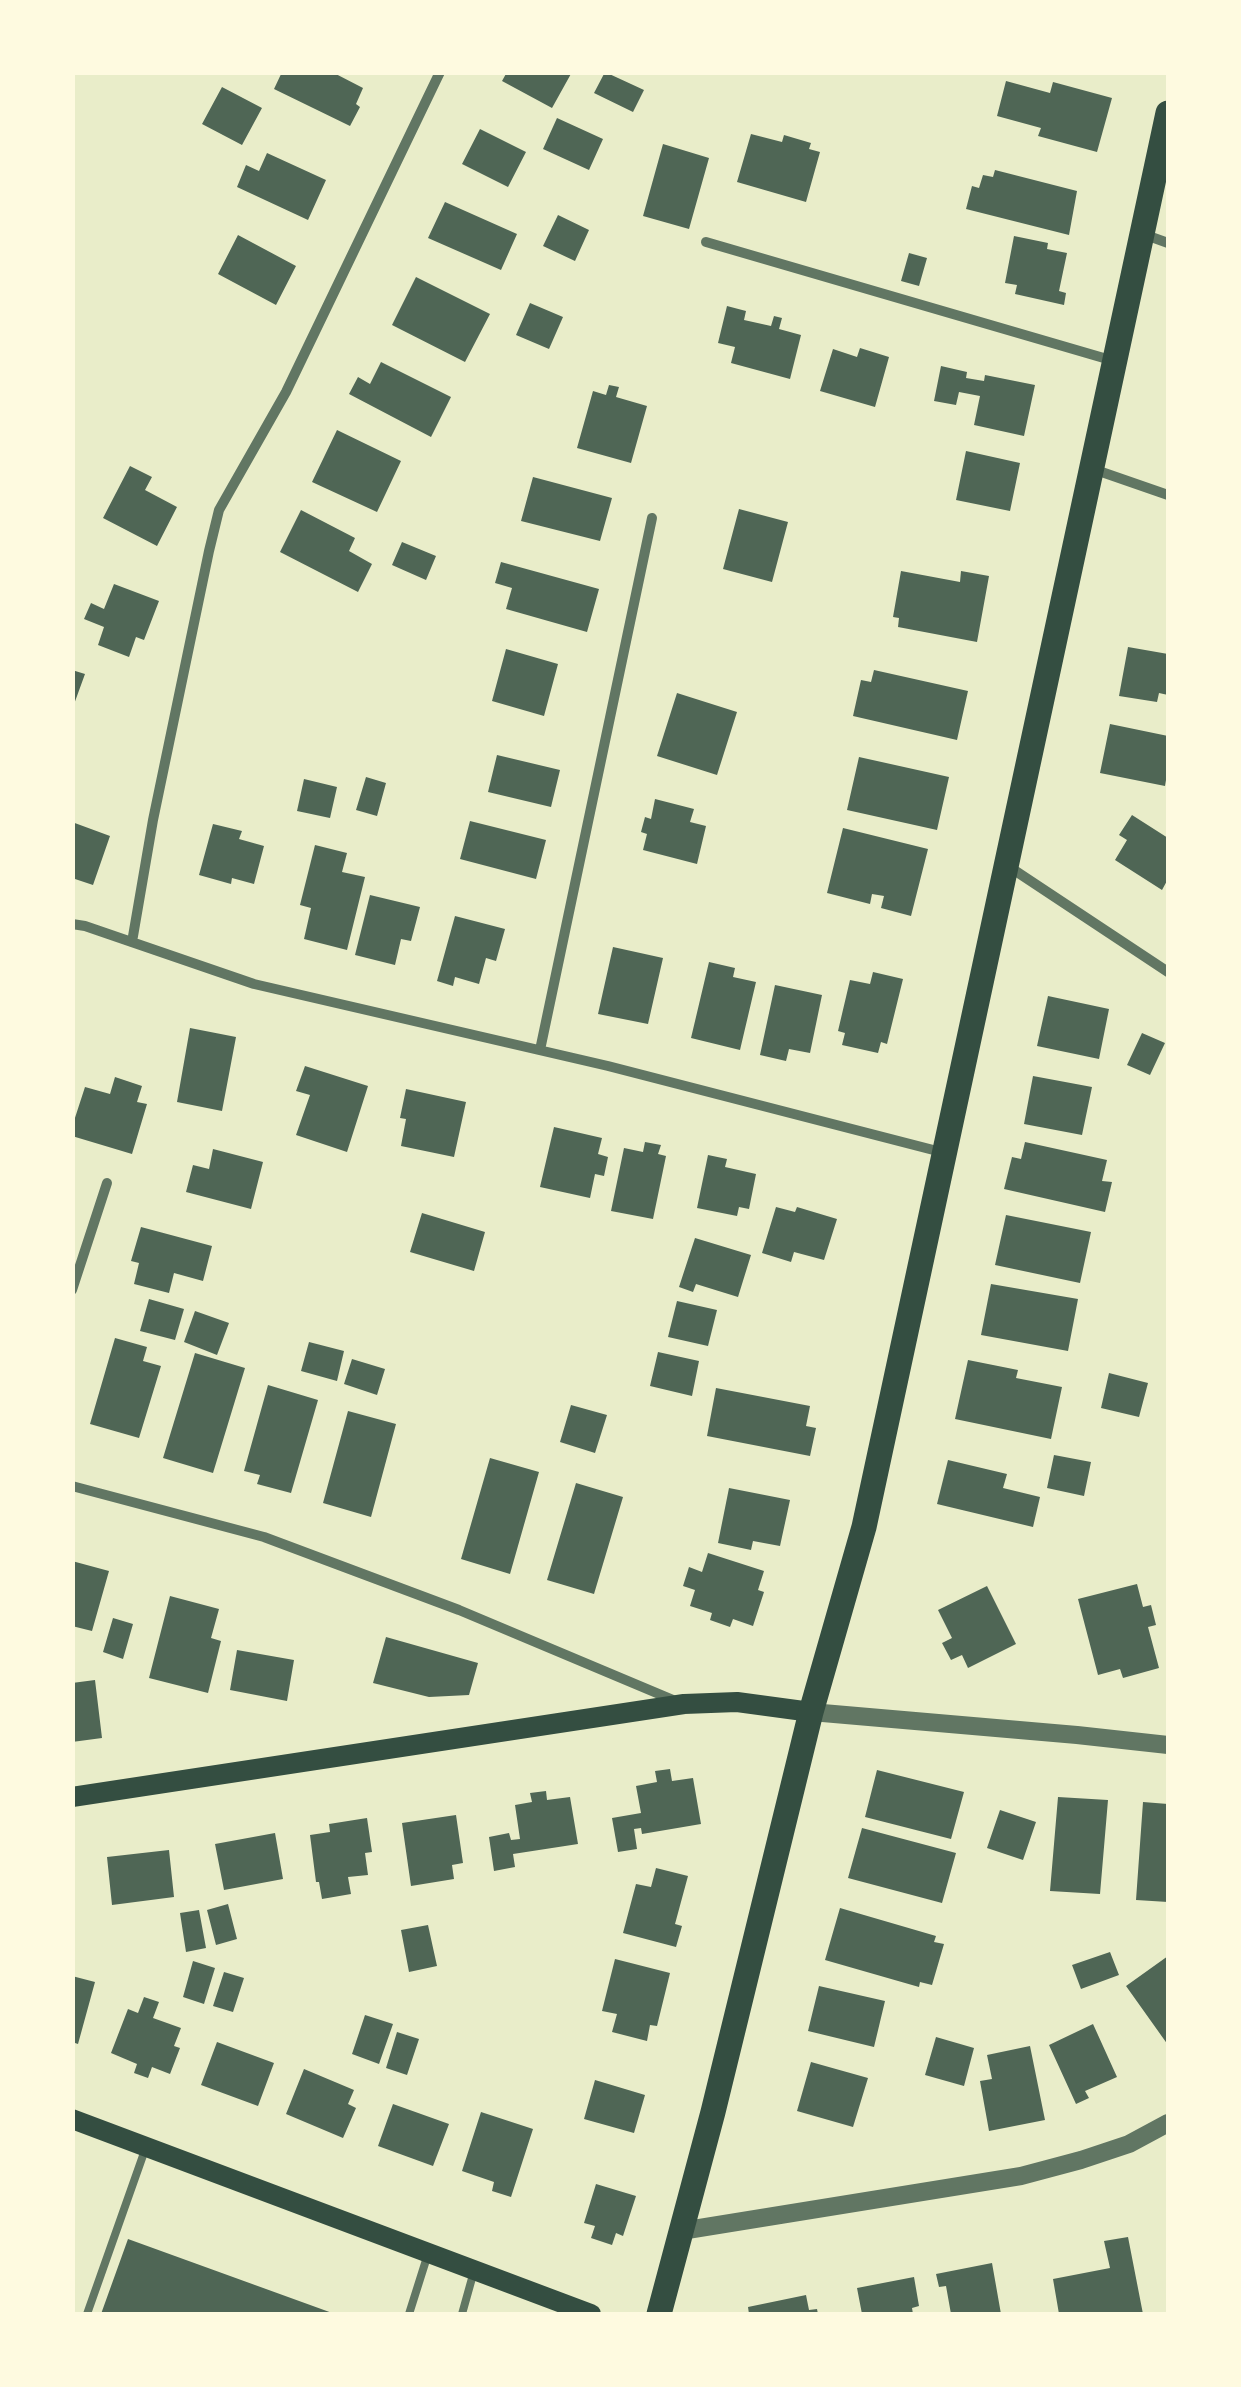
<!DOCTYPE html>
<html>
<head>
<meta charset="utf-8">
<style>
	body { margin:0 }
	#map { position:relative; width:1241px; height:2387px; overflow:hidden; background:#e9edc9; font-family:"Nunito Sans",sans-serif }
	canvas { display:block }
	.frame { position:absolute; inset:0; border:75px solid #fefae0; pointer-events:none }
</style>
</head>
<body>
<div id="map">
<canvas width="1241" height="2387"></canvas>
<div class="frame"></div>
</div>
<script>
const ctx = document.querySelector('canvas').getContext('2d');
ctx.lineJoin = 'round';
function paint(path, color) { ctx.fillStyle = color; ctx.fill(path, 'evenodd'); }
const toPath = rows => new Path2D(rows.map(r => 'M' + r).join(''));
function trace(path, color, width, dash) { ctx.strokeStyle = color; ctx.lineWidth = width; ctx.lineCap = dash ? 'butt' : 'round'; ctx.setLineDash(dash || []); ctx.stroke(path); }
paint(toPath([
	[282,72,332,72,363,88,356,104,360,107,350,126,274,89],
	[507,72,572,72,552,108,502,81],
	[605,72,644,90,633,112,594,93],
	[1006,81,1050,93,1053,82,1112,98,1097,152,1038,136,1041,128,997,116],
	[222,87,262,108,242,145,202,124],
	[557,118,603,139,589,170,543,149],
	[480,129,526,152,508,187,462,164],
	[751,134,782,142,784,135,811,143,809,149,820,152,806,202,737,182],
	[663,144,709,158,689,229,643,216],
	[267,153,326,180,308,220,237,187,246,165,259,171],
	[995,170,1077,191,1069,235,966,209,972,186,979,188,983,175,993,177],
	[445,202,517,234,501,270,428,238],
	[558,215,589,230,575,261,543,246],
	[238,235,296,266,276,305,218,274],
	[1014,236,1048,243,1047,249,1067,253,1059,291,1066,293,1064,305,1015,294,1017,285,1005,283],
	[909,253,927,258,919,286,901,281],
	[416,277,490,314,465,362,392,325],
	[530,303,563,317,549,349,516,335],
	[727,306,746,311,744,320,771,326,774,316,782,318,779,329,801,335,790,379,731,363,735,347,718,343],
	[860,348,889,357,875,407,820,391,833,349,857,357],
	[381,362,451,397,431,437,349,394,358,377,370,384],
	[941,366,967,372,966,378,984,381,985,375,1035,385,1024,436,974,425,980,396,959,392,956,405,934,401],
	[609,385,619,387,616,397,647,406,631,463,577,448,593,391,606,395],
	[337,430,401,461,377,512,312,482],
	[966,451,1020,463,1010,511,956,500],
	[130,466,152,477,145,490,177,507,157,546,103,518],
	[533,477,612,498,600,541,521,521],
	[739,509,788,522,772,582,723,569],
	[301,510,355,538,349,551,372,564,358,592,280,552],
	[402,542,436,556,426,580,392,565],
	[501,562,599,589,587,632,506,609,512,588,495,583],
	[901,571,960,582,961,571,989,576,977,642,898,627,899,618,893,617],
	[114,584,159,601,144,640,136,637,129,657,98,645,104,627,84,619,91,603,104,609],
	[1128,647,1168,654,1168,695,1159,693,1157,702,1119,696],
	[506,649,558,664,544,716,492,701],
	[72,670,85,674,73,707,72,707],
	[874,670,968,691,957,740,853,716,861,680,871,682],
	[677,693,737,712,717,775,657,756],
	[1110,724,1168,736,1168,768,1165,786,1100,773],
	[497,755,560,770,551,807,488,792],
	[859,757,949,777,937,830,847,810],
	[366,777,386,783,377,816,356,810],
	[304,779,337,787,330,818,297,811],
	[655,799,694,809,690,822,706,826,697,864,643,850,647,834,641,832,645,817,651,819],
	[1132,815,1168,838,1168,879,1162,890,1115,860,1127,840,1119,835],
	[470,821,546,840,536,879,460,859],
	[72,822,110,836,93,885,72,878],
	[213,824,242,831,239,839,264,846,254,884,232,878,231,884,199,875],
	[843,828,928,849,911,916,881,908,884,896,872,894,870,904,827,893],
	[315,845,347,853,342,872,365,877,347,950,304,939,311,908,300,905],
	[370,895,420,907,411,941,401,939,395,965,355,955],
	[455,916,505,929,496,961,486,958,479,984,455,977,453,986,437,981],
	[613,947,663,958,648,1024,598,1014],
	[709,962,735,968,733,977,756,982,740,1050,691,1038],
	[873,972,903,979,887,1044,881,1042,878,1053,842,1045,845,1033,838,1031,850,980,870,984],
	[775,985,822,995,810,1053,789,1049,786,1061,760,1055],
	[1048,996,1109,1009,1099,1059,1037,1046],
	[190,1028,236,1037,222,1111,177,1102],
	[1142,1033,1165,1043,1150,1075,1127,1065],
	[305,1066,368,1086,347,1152,296,1135,310,1095,296,1091],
	[1033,1076,1092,1087,1082,1135,1024,1124],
	[115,1077,142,1086,137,1102,147,1104,132,1154,72,1136,72,1127,85,1087,110,1094],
	[406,1089,466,1102,454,1157,401,1146,406,1119,400,1118],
	[554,1127,602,1138,598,1154,608,1157,604,1176,595,1174,590,1198,540,1187],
	[645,1142,661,1145,658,1154,666,1156,653,1219,611,1211,624,1148,643,1152],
	[1025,1142,1107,1160,1102,1181,1112,1182,1105,1212,1004,1189,1012,1157,1021,1159],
	[213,1149,263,1162,251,1209,186,1192,193,1165,209,1169],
	[708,1155,727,1159,725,1167,756,1174,749,1209,739,1207,737,1216,697,1208],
	[776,1207,795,1212,797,1207,837,1219,824,1260,794,1252,791,1262,762,1253],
	[422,1213,485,1232,474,1271,410,1252],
	[1006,1215,1091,1232,1080,1283,995,1265],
	[141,1227,212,1246,203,1281,174,1273,169,1293,134,1284,139,1263,131,1261],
	[695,1238,751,1255,738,1297,696,1284,693,1292,679,1287],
	[991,1284,1078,1299,1068,1351,981,1335],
	[149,1299,184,1309,175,1340,140,1331],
	[677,1301,717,1310,708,1346,668,1337],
	[195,1311,229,1323,217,1355,184,1342],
	[115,1338,147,1347,143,1361,161,1366,139,1438,90,1424],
	[309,1342,344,1351,337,1381,301,1371],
	[658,1352,699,1361,692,1396,650,1386],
	[195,1353,245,1368,213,1473,163,1458],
	[352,1359,385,1369,377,1395,344,1384],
	[968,1360,1018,1370,1016,1378,1062,1387,1051,1439,955,1419],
	[1109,1373,1148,1383,1139,1417,1101,1408],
	[268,1385,318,1400,291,1493,257,1484,260,1475,244,1471],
	[716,1388,810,1406,806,1426,816,1428,810,1456,707,1436],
	[571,1405,607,1415,595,1453,560,1442],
	[348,1411,396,1424,371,1517,323,1503],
	[1054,1455,1091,1462,1084,1496,1047,1488],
	[490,1458,539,1472,510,1574,461,1559],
	[948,1460,1007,1474,1003,1488,1040,1497,1033,1527,937,1504],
	[576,1483,623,1497,594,1594,547,1580],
	[729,1488,790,1500,780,1546,753,1541,751,1550,718,1543],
	[708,1553,764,1571,758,1590,764,1592,753,1626,733,1619,730,1627,710,1620,712,1613,690,1606,695,1590,683,1586,689,1567,702,1572],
	[72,1561,109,1571,92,1631,72,1626],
	[1137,1584,1143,1607,1151,1605,1156,1625,1148,1627,1159,1668,1123,1678,1120,1669,1098,1675,1078,1599],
	[987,1586,1016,1644,968,1668,962,1655,951,1660,942,1643,952,1638,938,1610],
	[170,1596,219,1609,211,1638,221,1641,208,1693,149,1678],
	[113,1618,133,1624,123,1659,103,1652],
	[386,1637,478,1663,469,1695,429,1697,373,1683],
	[237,1650,294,1660,287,1701,230,1690],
	[95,1680,102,1738,72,1742,72,1683],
	[670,1769,672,1781,693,1778,701,1824,642,1834,641,1828,634,1829,637,1849,618,1852,612,1818,641,1813,636,1786,657,1782,655,1771],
	[877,1770,964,1792,951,1839,865,1817],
	[546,1791,547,1800,570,1797,578,1844,513,1854,515,1867,494,1871,489,1837,509,1833,511,1840,520,1839,515,1805,532,1802,530,1793],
	[1058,1797,1108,1800,1100,1894,1050,1891],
	[1143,1802,1168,1804,1168,1902,1136,1900],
	[1000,1810,1036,1822,1023,1860,987,1848],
	[456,1815,463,1863,452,1865,454,1879,411,1886,402,1823],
	[367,1818,372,1852,365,1853,368,1875,348,1877,351,1894,322,1899,319,1882,316,1882,310,1835,330,1832,329,1824],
	[862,1828,956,1853,942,1903,848,1878],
	[275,1833,283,1879,224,1890,215,1844],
	[169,1850,174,1897,112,1905,107,1857],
	[656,1868,688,1876,675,1924,682,1926,676,1947,623,1933,636,1884,651,1887],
	[228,1904,237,1939,216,1945,207,1910],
	[840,1908,936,1936,934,1942,944,1944,932,1985,920,1982,919,1987,825,1960],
	[199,1910,206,1948,186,1952,180,1913],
	[428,1925,437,1966,409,1972,401,1930],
	[1110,1952,1119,1975,1081,1989,1072,1965],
	[1168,1956,1168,2045,1126,1986],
	[615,1959,670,1973,657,2026,650,2025,647,2041,612,2032,617,2014,602,2011],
	[193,1961,215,1968,204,2004,183,1997],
	[224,1972,244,1978,233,2012,213,2006],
	[72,1976,95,1982,78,2044,72,2042],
	[819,1986,885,2001,874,2047,808,2031],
	[144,1997,159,2002,153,2018,181,2028,174,2046,180,2048,170,2074,152,2067,148,2078,134,2073,137,2064,111,2053,128,2009,138,2013],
	[365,2015,393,2024,379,2064,352,2054],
	[1093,2024,1117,2077,1085,2091,1089,2098,1076,2104,1049,2045],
	[397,2032,419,2039,407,2075,386,2068],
	[936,2037,974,2048,964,2086,925,2075],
	[217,2042,274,2063,258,2106,201,2085],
	[1030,2046,1045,2120,989,2131,980,2081,992,2079,987,2055],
	[811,2062,868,2078,853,2127,797,2111],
	[304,2069,354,2090,348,2104,356,2108,343,2138,286,2114],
	[595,2080,645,2095,634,2133,584,2119],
	[393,2104,449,2124,433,2166,378,2146],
	[481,2112,533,2129,511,2197,492,2191,494,2182,462,2171],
	[596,2184,636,2196,623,2236,616,2233,612,2245,591,2238,595,2226,584,2223],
	[1128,2237,1143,2314,1059,2314,1053,2279,1110,2268,1104,2241],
	[128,2239,335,2314,101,2314],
	[992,2263,1001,2314,951,2314,946,2286,939,2287,936,2274],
	[914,2277,919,2306,912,2308,913,2314,862,2314,857,2288],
	[806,2295,809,2310,817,2309,818,2314,749,2314,748,2307]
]), '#4f6655');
trace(toPath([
	[87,2314,146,2147],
	[409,2314,427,2257],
	[462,2314,474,2271]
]), '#617663', 8);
trace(toPath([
	[1143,234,1168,243],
	[706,242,1114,361],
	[1093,469,1168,495],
	[1008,866,1168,972],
	[72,924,85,926,254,984,608,1066,945,1153],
	[132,942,153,820,209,551,219,510,286,392,440,72],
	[540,1050,652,518],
	[72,1290,107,1183],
	[72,1486,264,1537,459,1610,678,1702]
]), '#617663', 10);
trace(toPath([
	[811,1712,1077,1735,1168,1745],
	[681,2231,1021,2176,1081,2160,1129,2144,1168,2123]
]), '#617663', 18);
trace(toPath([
	[72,1797,684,1704,737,1702,811,1712],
	[72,2119,591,2314]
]), '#344e41', 20);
trace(toPath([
	[659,2314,713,2112,811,1712,864,1527,1168,113]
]), '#344e41', 25);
</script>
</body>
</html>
